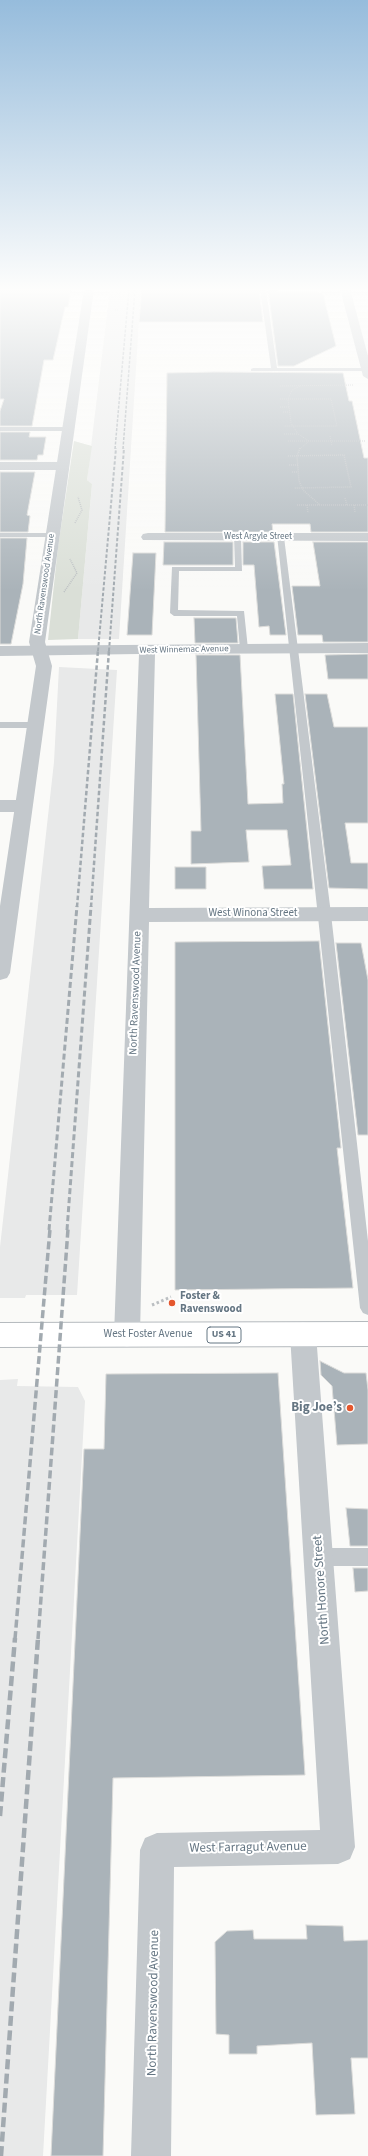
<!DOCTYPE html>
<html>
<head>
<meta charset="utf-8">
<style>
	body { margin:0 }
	canvas { display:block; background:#fafaf8 }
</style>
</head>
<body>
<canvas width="368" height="2156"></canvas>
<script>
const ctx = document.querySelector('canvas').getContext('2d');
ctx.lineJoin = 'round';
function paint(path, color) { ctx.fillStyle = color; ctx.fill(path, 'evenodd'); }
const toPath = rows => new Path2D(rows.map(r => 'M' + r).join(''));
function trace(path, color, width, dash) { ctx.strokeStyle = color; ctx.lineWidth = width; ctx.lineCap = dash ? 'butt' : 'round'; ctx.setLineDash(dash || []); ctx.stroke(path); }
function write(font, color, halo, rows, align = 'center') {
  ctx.font = font + ' "Source Sans 3",sans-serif'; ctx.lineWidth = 4; ctx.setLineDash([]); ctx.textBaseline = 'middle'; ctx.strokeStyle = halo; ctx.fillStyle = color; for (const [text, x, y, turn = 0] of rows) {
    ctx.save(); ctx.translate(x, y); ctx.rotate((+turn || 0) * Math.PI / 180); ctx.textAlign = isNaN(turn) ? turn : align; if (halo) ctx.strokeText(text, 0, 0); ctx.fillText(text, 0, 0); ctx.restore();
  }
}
paint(toPath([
	[110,289,141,289,119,639,78,639,92,484,87,480],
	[59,667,117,670,77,1295,26,1295,25,1298,0,1298,0,1247,54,762],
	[18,1379,17,1386,78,1387,85,1401,43,2156,0,2156,0,1380]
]), '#e8e9e9');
paint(toPath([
	[74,441,92,446,87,480,92,484,78,639,48,640,58,547]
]), '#dadfd7');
const building = toPath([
	[0,289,71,289,68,307,65,307,53,360,44,360,32,426,0,426,0,411,4,399,0,399,0,289],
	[142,289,259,289,263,322,139,322,142,289],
	[268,289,277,289,278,292,317,292,323,294,336,346,294,366,278,366,268,289],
	[214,372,343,373,349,401,352,401,364,458,368,458,368,532,311,532,310,524,272,524,273,532,165,532,167,373,214,372],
	[0,432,30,432,29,437,46,437,43,455,38,455,37,460,0,460,0,432],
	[0,472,35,472,27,515,30,516,28,532,0,532,0,472],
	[0,538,27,538,23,584,11,644,0,644,0,538],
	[164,542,233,542,233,565,163,565,164,542],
	[243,542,274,542,286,635,270,635,269,626,259,627,254,565,243,565,243,542],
	[313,542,368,542,368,642,323,642,322,635,298,635,292,586,320,586,313,542],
	[133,553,156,553,152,635,127,635,133,553],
	[194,618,236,618,238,643,195,643,194,618],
	[368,654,368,679,328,679,325,655,368,654],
	[196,655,240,655,248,804,283,803,282,784,284,784,275,694,293,694,313,889,264,889,262,866,291,865,287,830,246,830,249,862,191,864,191,831,201,831,196,655],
	[305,694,327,694,334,727,368,727,368,823,345,823,351,863,368,863,368,889,329,888,305,694],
	[175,867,206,867,206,889,175,889,175,867],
	[319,941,341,1148,337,1148,353,1288,175,1290,175,942,319,941],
	[336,943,361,943,368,980,368,1135,358,1135,336,943],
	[320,1361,344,1373,366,1373,368,1390,368,1444,337,1445,332,1386,321,1375,320,1361],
	[278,1373,305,1775,113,1778,103,2156,51,2156,84,1449,104,1449,106,1374,278,1373],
	[346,1508,368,1509,368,1546,350,1546,346,1508],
	[353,1568,368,1568,368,1591,355,1592,353,1568],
	[306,1925,343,1926,344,1941,368,1940,368,2058,351,2058,355,2114,316,2115,312,2043,257,2046,257,2054,229,2054,229,2035,216,2034,215,1942,227,1931,253,1930,254,1939,307,1939,306,1925]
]);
paint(building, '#aab3b9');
trace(building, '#dcdcda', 1);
const primary = toPath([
	[368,1322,368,1346,0,1347,0,1323,368,1322]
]);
trace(primary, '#b5babe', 2);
trace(toPath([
	[117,294,121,294],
	[115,310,119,310],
	[280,386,353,385],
	[280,399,331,399,337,426,284,426],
	[280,407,289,407],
	[283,412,289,412],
	[284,434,298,434],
	[330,436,332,446],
	[288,441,366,441],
	[300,449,309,441,298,434,291,423,288,399,292,390,300,386]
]), '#bbbfc2', 1, [1, 1]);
trace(toPath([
	[300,448,297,456,299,481,303,490,320,505],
	[288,456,344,455,351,487,294,488],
	[289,465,298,465],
	[292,472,298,472],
	[345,498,347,505],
	[297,505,368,505],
	[307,505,308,513],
	[354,505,355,512],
	[75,523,82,510,78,497],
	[64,592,77,573,70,559]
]), '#bbbfc2', 1.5, [1, 1]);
trace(toPath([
	[152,1305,171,1297]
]), '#bbbfc2', 3, [2.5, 2.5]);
paint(toPath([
	[260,289,266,289,277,368,366,368,368,371,251,371,251,369,253,368,271,368,260,289],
	[0,427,68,427,71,429,68,431,0,431,0,427],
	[0,533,52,533,56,535,52,537,0,537,0,533],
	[234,535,241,537,242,571,179,571,178,610,244,611,248,649,244,652,240,649,237,616,174,616,170,613,172,567,235,567,234,535],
	[277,535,284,537,331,914,368,1241,368,1315,363,1313,360,1308,277,535],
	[0,722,35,722,40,725,35,728,0,728,0,722],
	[320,1548,368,1548,368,1566,320,1566,314,1563,311,1557,314,1551,320,1548]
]), '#c3c8cc');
paint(toPath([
	[340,289,350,289,368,356,368,379,363,376,340,289],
	[0,462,62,462,68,466,62,470,0,470,0,462],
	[148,533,368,533,368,541,143,540,141,537,143,534,148,533],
	[368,643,368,653,155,654,149,908,368,907,368,921,149,922,140,1335,136,1344,127,1347,118,1344,114,1335,139,654,0,656,0,646,368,643],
	[0,800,23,800,29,802,32,806,29,810,23,812,0,812,0,800],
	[303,1322,312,1325,316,1334,355,1847,350,1859,338,1864,174,1867,171,2156,131,2156,140,1850,145,1838,157,1833,320,1830,290,1334,294,1325,303,1322]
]), '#c3c8cc');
paint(toPath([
	[84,289,94,289,45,642,52,666,10,973,7,978,0,980,0,906,36,666,29,642,84,289]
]), '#c3c8cc');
paint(primary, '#fff');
trace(toPath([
	[115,449,129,289],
	[123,449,135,289]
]), '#a2aab0', 1.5, [3, 1.5]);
trace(toPath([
	[98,651,116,448],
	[109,651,124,448]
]), '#a2aab0', 2, [3.5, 2]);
trace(toPath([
	[77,907,98,650],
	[91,907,109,650]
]), '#a2aab0', 2.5, [4.5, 2.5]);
trace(toPath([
	[49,1230,77,906],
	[67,1230,91,906]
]), '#a2aab0', 3, [6, 3]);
trace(toPath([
	[15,1639,50,1229],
	[38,1639,68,1229]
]), '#a2aab0', 3.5, [8, 3.5]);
trace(toPath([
	[0,1816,15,1638],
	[1,2156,38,1638]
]), '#a2aab0', 4.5, [10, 4.5]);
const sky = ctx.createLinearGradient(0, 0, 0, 591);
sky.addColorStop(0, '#96bcdc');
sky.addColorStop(0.49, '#fdfdfc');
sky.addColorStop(1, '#fdfdfc00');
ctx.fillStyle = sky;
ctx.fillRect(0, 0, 368, 591);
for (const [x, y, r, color] of [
	[172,1303,4,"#e4572e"],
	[350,1408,4,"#e4572e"]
]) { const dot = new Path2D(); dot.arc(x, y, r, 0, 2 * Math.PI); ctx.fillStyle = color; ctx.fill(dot); trace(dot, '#fff', 1.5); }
write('9px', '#657683', '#fff', [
	["West Argyle Street",258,537],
	["North Ravenswood Avenue",45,584,-82],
	["West Winnemac Avenue",184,650,-1]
]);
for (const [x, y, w] of [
	[224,1335,34]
]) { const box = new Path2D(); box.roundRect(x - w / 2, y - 8, w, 16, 3); ctx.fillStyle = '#fff'; ctx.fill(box); trace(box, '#657683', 1); }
write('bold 10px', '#657683', null, [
	["US 41",224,1335]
]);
write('11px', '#657683', '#fff', [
	["West Winona Street",253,914],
	["North Ravenswood Avenue",136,993,-88],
	["West Foster Avenue",148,1335]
]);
write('bold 11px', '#657683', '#fff', [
	["Foster &",180,1297],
	["Ravenswood",180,1310]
], 'left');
write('bold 13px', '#657683', '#fff', [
	["Big Joe’s",342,1408]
], 'right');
write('13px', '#657683', '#fff', [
	["North Honore Street",322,1590,-94],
	["West Farragut Avenue",248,1848,-1],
	["North Ravenswood Avenue",154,2003,-89]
]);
</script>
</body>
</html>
